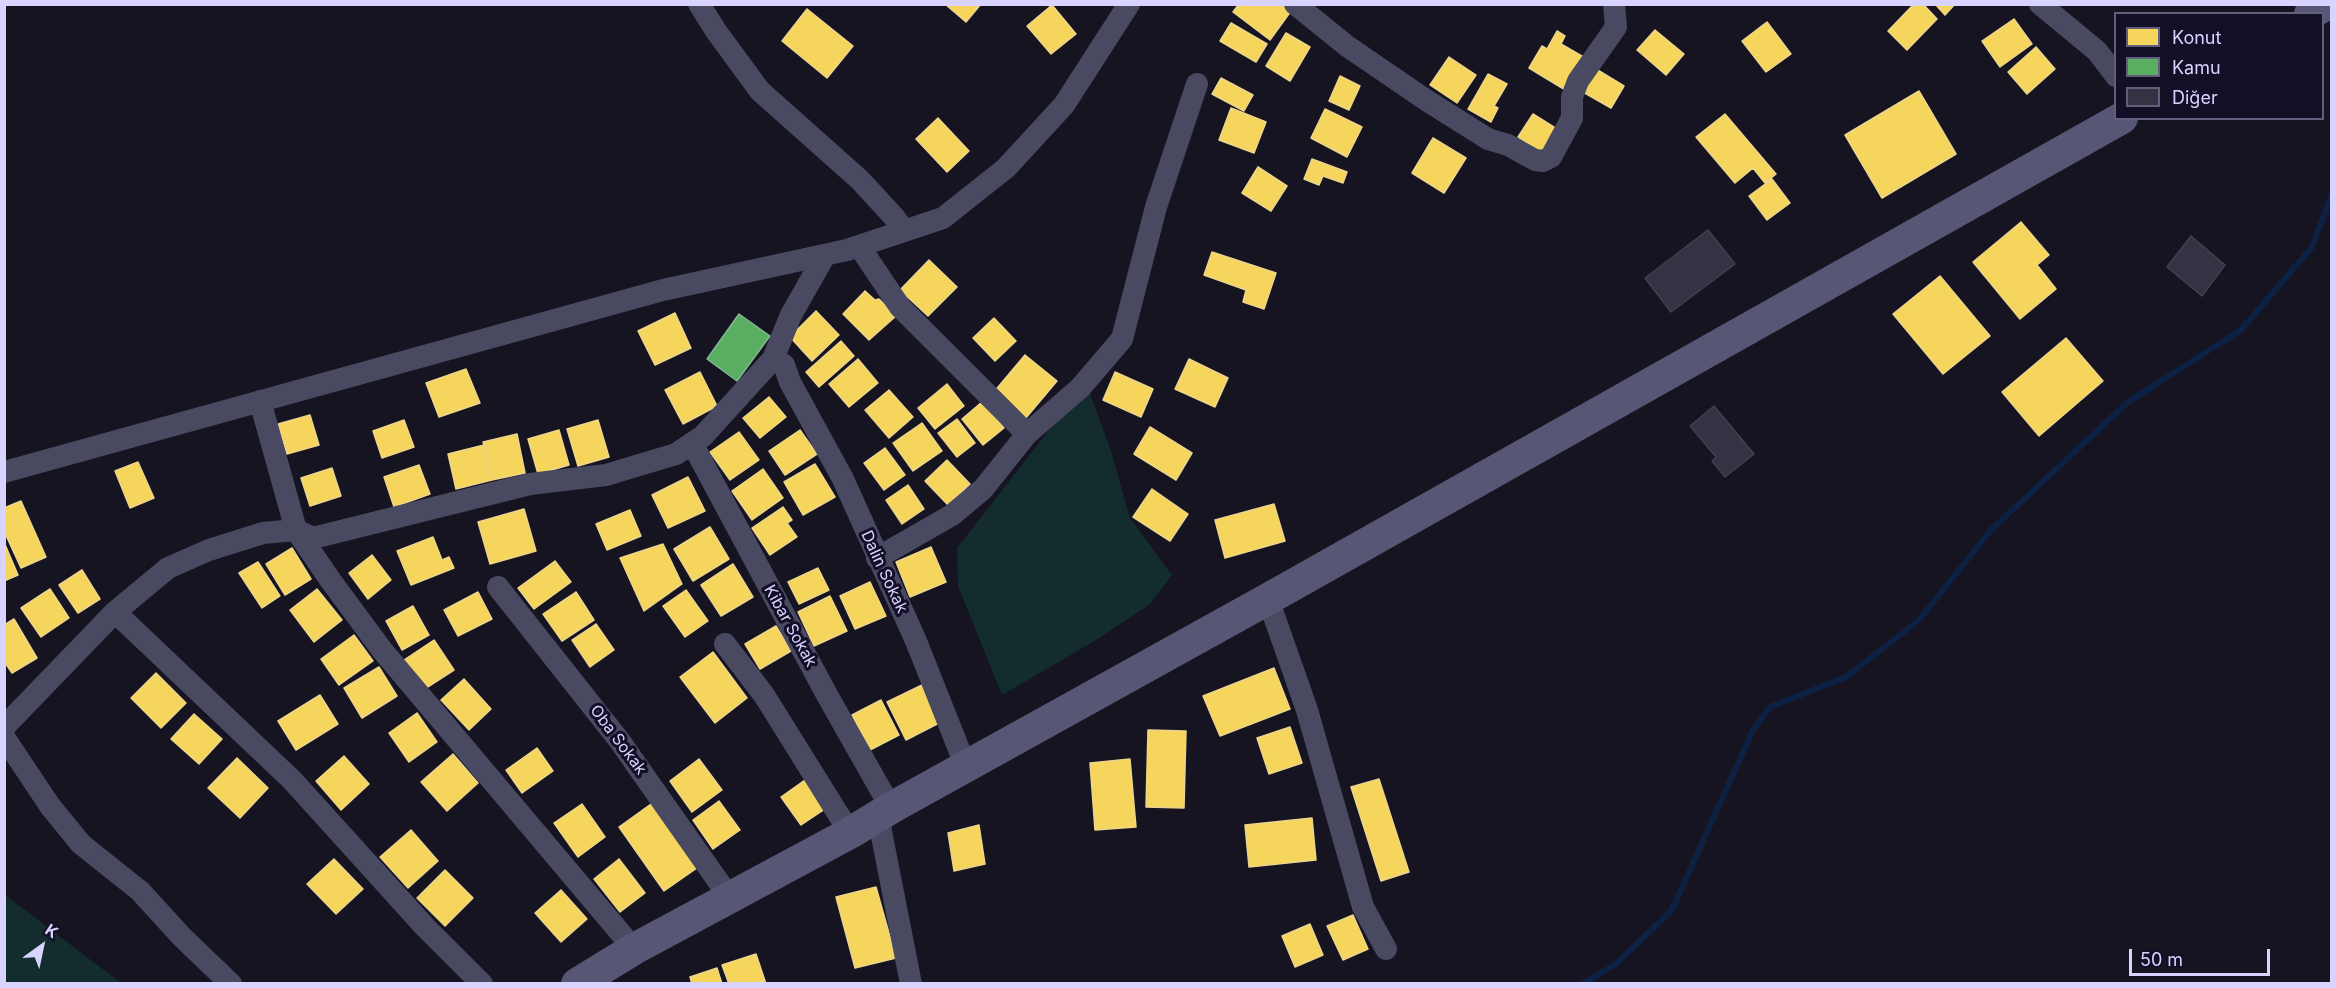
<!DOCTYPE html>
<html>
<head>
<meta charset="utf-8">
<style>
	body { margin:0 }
	#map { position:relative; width:2336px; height:988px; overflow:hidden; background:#161421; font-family:Inter,sans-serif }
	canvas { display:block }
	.frame { position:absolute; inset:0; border:6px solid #d9d4ff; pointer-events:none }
	.legend { position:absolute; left:2114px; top:12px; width:210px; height:108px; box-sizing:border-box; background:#130f26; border:2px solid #625e7d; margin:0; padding:8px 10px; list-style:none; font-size:18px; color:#d9d4ff }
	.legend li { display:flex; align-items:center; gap:12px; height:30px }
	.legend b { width:30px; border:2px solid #625e7d }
	.north { position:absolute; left:12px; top:916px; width:60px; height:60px; -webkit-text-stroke:4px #130f26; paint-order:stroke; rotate:33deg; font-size:16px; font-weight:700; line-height:24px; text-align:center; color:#d9d4ff }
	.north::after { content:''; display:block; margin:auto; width:21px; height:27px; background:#d9d4ff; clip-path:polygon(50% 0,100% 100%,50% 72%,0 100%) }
	.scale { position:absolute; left:2129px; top:949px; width:141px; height:27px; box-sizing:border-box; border:3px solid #d9d4ff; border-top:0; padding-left:8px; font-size:18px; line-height:21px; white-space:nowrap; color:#d9d4ff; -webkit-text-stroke:4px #130f26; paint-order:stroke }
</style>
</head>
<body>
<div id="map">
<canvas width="2336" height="988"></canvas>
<div class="frame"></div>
<ul class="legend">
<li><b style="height:16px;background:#f6d55c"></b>Konut</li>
<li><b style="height:16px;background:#5aae61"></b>Kamu</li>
<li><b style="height:16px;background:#343243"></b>Diğer</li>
</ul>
<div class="north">K</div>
<div class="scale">50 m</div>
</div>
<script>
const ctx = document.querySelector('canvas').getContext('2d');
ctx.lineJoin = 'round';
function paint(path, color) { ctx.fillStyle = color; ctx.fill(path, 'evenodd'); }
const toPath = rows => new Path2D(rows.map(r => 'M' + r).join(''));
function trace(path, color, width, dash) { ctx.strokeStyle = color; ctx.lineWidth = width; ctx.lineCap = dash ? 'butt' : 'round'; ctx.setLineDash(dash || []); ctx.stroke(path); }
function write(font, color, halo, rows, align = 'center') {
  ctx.font = font + ' Inter,sans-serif'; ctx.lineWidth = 6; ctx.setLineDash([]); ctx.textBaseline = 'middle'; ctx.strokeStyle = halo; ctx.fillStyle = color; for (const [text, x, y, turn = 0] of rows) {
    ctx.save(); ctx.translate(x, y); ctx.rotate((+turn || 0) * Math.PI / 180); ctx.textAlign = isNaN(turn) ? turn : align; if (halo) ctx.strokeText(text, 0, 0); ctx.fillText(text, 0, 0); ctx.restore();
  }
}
paint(toPath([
	[1088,388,1111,451,1130,518,1172,575,1149,605,1093,642,1002,695,958,586,957,548,1053,425],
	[4,895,5,895,121,983,5,983]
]), '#132c2d');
const homes = toPath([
	[945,4,981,4,966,22,945,4],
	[1239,4,1283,4,1291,11,1270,40,1233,12,1239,4],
	[1914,4,1923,4,1937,19,1907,50,1888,31,1914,4],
	[1935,4,1955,4,1945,15,1935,4],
	[1052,5,1076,34,1051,54,1027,26,1052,5],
	[807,9,853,46,827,78,782,41,807,9],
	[2014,19,2032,44,2000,67,1982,41,2014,19],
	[1767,22,1791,54,1766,72,1742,41,1767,22],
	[1231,23,1267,44,1256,62,1220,41,1231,23],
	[1655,30,1684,54,1666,75,1637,50,1655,30],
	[1557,31,1565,36,1561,44,1587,59,1567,91,1529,68,1542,46,1547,49,1557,31],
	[1286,33,1310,47,1290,81,1266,66,1286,33],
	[2036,47,2055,69,2027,94,2008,72,2036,47],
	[1449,57,1476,75,1457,103,1430,85,1449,57],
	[1596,69,1624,86,1611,108,1583,92,1596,69],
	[1488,74,1507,84,1494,106,1498,108,1491,122,1468,109,1488,74],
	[1340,76,1360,86,1349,110,1329,101,1340,76],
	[1221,78,1253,95,1244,111,1212,94,1221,78],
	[1919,91,1956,154,1882,198,1845,135,1919,91],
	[1231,108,1266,122,1254,153,1219,140,1231,108],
	[1325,109,1362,127,1347,157,1311,138,1325,109],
	[1533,114,1557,129,1541,153,1518,137,1533,114],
	[1725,114,1776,174,1765,183,1753,168,1735,183,1696,137,1725,114],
	[938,118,969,151,947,172,916,139,938,118],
	[1433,138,1466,158,1444,193,1412,173,1433,138],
	[1312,159,1347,172,1343,183,1323,176,1319,185,1304,179,1312,159],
	[1258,167,1287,186,1271,211,1242,193,1258,167],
	[1772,179,1790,203,1767,220,1749,196,1772,179],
	[2021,222,2049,255,2037,265,2056,289,2020,319,1973,262,2021,222],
	[1212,252,1276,273,1264,309,1243,302,1246,290,1204,275,1212,252],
	[929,260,957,287,928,316,900,290,929,260],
	[1940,276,1990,336,1943,374,1893,314,1940,276],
	[865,291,875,300,879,299,896,316,869,340,843,314,865,291],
	[816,311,839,335,812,361,790,337,816,311],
	[675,313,691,348,655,365,638,331,675,313],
	[994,318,1016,341,995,361,973,338,994,318],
	[2066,338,2103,381,2039,436,2002,392,2066,338],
	[841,341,854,356,819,387,806,372,841,341],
	[1025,355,1057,381,1025,419,993,393,1025,355],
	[858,359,878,383,849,407,829,384,858,359],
	[1189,359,1228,378,1215,407,1175,389,1189,359],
	[466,369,480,403,439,417,426,383,466,369],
	[700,372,717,406,683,424,665,390,700,372],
	[1115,372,1153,389,1141,417,1103,400,1115,372],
	[947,384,964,406,935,429,918,408,947,384],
	[889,390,913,417,889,438,865,410,889,390],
	[769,397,786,417,760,438,743,418,769,397],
	[982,402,1004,428,983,445,962,419,982,402],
	[310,415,319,445,287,454,278,424,310,415],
	[957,419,975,443,957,457,938,433,957,419],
	[404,420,414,447,382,458,373,431,404,420],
	[598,420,609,457,578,466,567,429,598,420],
	[922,423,942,451,913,471,893,443,922,423],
	[1150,427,1192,453,1176,480,1134,454,1150,427],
	[559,430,569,465,538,474,528,439,559,430],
	[800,430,817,454,785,475,769,451,800,430],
	[739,432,759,460,730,480,710,452,739,432],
	[517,434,525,473,492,480,483,442,517,434],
	[484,445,492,480,456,489,448,454,484,445],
	[885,448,905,475,884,490,864,463,885,448],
	[947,460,970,484,948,505,925,481,947,460],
	[138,462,154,498,130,508,115,471,138,462],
	[815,464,835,497,803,515,784,482,815,464],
	[419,465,430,494,394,507,384,477,419,465],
	[332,468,341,496,310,506,301,478,332,468],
	[763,469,783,498,752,520,732,491,763,469],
	[688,477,705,511,668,528,652,495,688,477],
	[908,485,924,509,902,524,886,500,908,485],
	[1152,489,1188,514,1170,541,1133,517,1152,489],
	[21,501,46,557,21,568,4,531,4,508,21,501],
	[1274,504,1285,541,1225,558,1215,520,1274,504],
	[783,507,792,520,787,523,797,537,770,555,752,528,783,507],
	[524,509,536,551,490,564,478,522,524,509],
	[630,510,641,536,607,550,596,524,630,510],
	[710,527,729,559,693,581,674,549,710,527],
	[433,537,442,560,449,557,454,568,411,585,397,551,433,537],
	[4,542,18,575,4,581,4,542],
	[663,544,682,584,644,611,620,558,663,544],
	[931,547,946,582,910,597,896,562,931,547],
	[292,548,311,579,285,595,266,564,292,548],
	[372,555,391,580,368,599,349,573,372,555],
	[555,561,571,582,534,609,518,588,555,561],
	[258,562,280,596,262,608,239,573,258,562],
	[733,564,753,597,721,616,701,585,733,564],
	[818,568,829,590,799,604,788,582,818,568],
	[82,570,100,599,78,613,59,585,82,570],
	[870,582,886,616,855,629,840,596,870,582],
	[50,589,69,618,41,637,21,608,50,589],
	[317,589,342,620,314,642,290,610,317,589],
	[686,590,708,621,685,637,663,606,686,590],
	[478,592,492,619,458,636,444,610,478,592],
	[576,592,594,620,562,641,543,614,576,592],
	[830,596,847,631,814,646,798,612,830,596],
	[413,606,429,635,402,650,386,621,413,606],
	[14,619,37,658,12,673,4,661,4,625,14,619],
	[596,624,614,650,590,667,572,640,596,624],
	[776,626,791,651,760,669,745,644,776,626],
	[354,635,373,661,339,685,321,659,354,635],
	[434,640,454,670,423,690,404,660,434,640],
	[713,652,747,698,715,723,680,677,713,652],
	[379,667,397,696,362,718,344,688,379,667],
	[1274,668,1290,709,1220,736,1203,696,1274,668],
	[156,673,186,703,161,728,131,698,156,673],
	[464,679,491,709,469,730,441,700,464,679],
	[922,685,941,722,906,740,887,702,922,685],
	[320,695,338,724,296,750,278,721,320,695],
	[881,700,899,735,870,750,852,715,881,700],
	[417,713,437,742,409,762,389,733,417,713],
	[194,714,222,739,199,764,171,739,194,714],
	[1290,727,1302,763,1269,774,1257,738,1290,727],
	[1148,730,1186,731,1184,808,1146,807,1148,730],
	[537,748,553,771,522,793,506,770,537,748],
	[453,754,478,783,447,811,421,782,453,754],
	[344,756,369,784,341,810,316,781,344,756],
	[237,758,268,788,240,818,208,788,237,758],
	[699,759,722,790,692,812,670,781,699,759],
	[1130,759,1136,827,1095,830,1090,763,1130,759],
	[1379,779,1409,872,1381,881,1351,787,1379,779],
	[805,780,825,809,801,825,781,797,805,780],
	[719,801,740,830,713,849,693,820,719,801],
	[582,804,605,837,578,857,554,823,582,804],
	[651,804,697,868,664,891,619,827,651,804],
	[1312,818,1316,860,1249,867,1245,825,1312,818],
	[979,825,985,864,954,871,948,833,979,825],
	[411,830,438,861,408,888,380,857,411,830],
	[334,859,363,889,336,914,307,884,334,859],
	[619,859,645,893,620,912,594,879,619,859],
	[445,870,473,898,445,926,417,898,445,870],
	[876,887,896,958,855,968,836,897,876,887],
	[561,890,587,919,561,942,535,913,561,890],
	[1353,915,1368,949,1343,960,1327,926,1353,915],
	[1310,924,1323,955,1295,967,1282,936,1310,924],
	[756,954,766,984,729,984,722,965,756,954],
	[717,968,722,984,692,984,690,977,717,968]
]);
paint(homes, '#f6d55c');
trace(homes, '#edd58d', 1.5);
const public = toPath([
	[739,314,770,336,737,381,707,359,739,314]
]);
paint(public, '#5aae61');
trace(public, '#80b990', 1.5);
trace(toPath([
	[1582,984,1616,964,1672,910,1753,730,1770,707,1846,677,1919,620,1991,530,2128,402,2241,330,2312,247,2332,194]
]), '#0d2144', 6);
const building = toPath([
	[1708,230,1735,264,1671,312,1645,278,1708,230],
	[2191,236,2225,265,2202,296,2167,267,2191,236],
	[1714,406,1754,454,1725,477,1712,461,1716,457,1690,426,1714,406]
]);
paint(building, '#343243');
trace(building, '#433f54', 1.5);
trace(toPath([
	[699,4,716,31,760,91,860,180,895,218,904,231],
	[1295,4,1347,46,1426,100,1488,139,1508,145,1535,160,1543,161,1551,157,1572,118,1572,97,1578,81,1616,27,1614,4],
	[2040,4,2097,51,2116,76],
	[859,246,900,307,1027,434],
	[773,359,791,315,825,255],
	[260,401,296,530,331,581,382,650,634,949],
	[692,443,827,695,891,808],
	[4,472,663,290,847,250,943,218,1006,168,1064,105,1129,4],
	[877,558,952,515,983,489,1027,434,1080,388,1122,339,1156,207,1197,84],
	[498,587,619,740,730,898],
	[1268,599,1307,710,1363,907,1386,949],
	[115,612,292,780,426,928,482,984],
	[725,644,764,695,850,833],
	[4,727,115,612,168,568,209,550,263,533,296,530,313,538,530,484,606,475,676,454,703,436,773,359,784,365,790,382,843,479,916,641,966,767],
	[4,737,50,806,81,844,140,891,182,937,231,984],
	[878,816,911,984]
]), '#4a4962', 22);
trace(toPath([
	[2310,14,2327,4],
	[577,984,634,949,850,833,891,808,1268,599,2122,118]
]), '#575674', 32);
write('16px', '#d9d4ff', '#130f26', [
	["Dalin Sokak",884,572,65],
	["Kibar Sokak",790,626,61],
	["Oba Sokak",618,740,53]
]);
</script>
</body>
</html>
